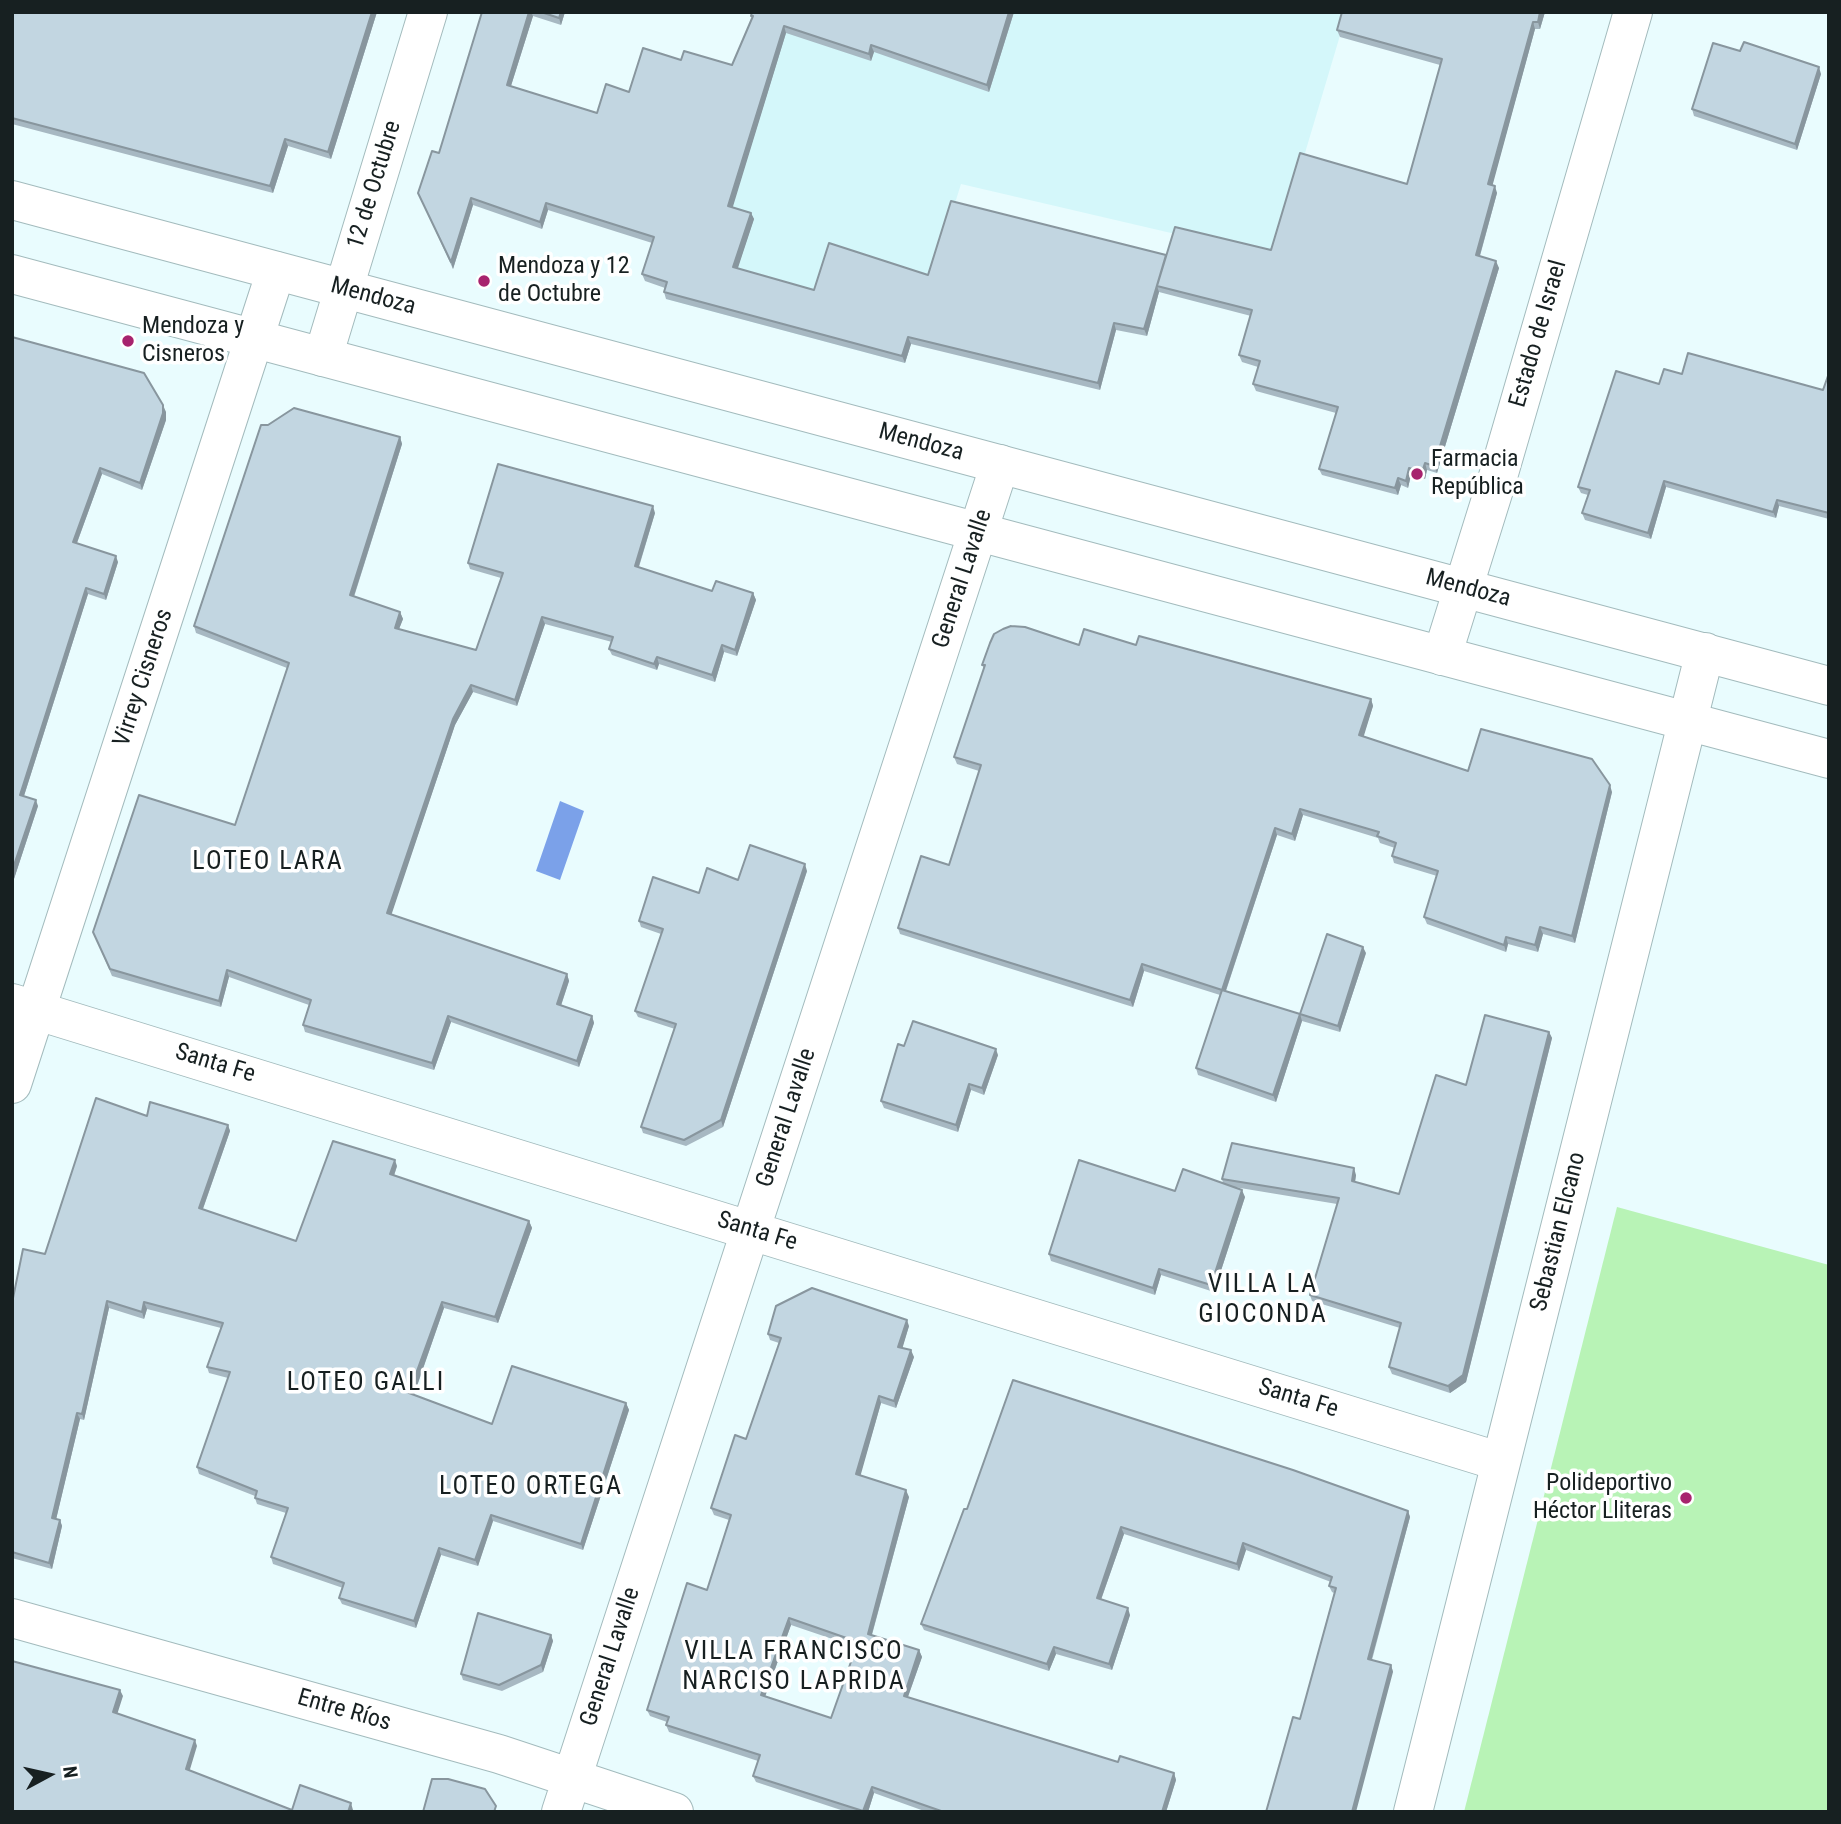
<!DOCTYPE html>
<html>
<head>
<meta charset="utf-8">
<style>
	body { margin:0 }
	#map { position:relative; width:1841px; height:1824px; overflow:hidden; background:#e9fcfe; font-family:"Roboto Condensed",sans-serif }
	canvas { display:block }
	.frame { position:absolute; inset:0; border:14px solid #172021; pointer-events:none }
	.north { position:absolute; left:14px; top:1740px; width:70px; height:70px; -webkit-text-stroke:5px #fff; paint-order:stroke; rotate:82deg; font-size:19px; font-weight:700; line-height:28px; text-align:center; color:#172021 }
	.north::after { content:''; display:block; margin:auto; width:24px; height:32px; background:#172021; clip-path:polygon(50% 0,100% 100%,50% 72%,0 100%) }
</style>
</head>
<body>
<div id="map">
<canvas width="1841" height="1824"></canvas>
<div class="frame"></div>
<div class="north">N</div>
</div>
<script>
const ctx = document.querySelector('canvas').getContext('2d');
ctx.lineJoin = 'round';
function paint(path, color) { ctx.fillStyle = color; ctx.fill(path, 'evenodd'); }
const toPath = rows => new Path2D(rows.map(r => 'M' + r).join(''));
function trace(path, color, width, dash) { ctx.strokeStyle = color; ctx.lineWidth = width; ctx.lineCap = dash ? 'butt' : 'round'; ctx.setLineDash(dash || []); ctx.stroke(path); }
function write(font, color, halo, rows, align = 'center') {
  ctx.font = font + ' "Roboto Condensed",sans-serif'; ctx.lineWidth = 7; ctx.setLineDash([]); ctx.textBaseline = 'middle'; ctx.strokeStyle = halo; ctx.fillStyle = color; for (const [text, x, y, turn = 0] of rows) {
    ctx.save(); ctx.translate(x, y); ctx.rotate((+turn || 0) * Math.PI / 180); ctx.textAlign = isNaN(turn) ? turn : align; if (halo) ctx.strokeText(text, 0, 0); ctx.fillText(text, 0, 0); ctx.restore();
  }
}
paint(toPath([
	[757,12,1347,12,1274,257,961,184,905,363,666,299]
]), '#d4f7fa');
paint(toPath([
	[1617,1207,1829,1265,1829,1812,1464,1812]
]), '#b8f3b6');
paint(toPath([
	[560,801,584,811,560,880,536,871]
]), '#7ba1e9');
const minor = toPath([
	[323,357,428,12],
	[1442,656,1497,480,1633,12],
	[12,1003,1501,1462],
	[12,1084,276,271],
	[12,1618,499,1754,674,1812],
	[561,1812,1000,464],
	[1413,1812,1705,652]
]);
const major = toPath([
	[12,200,1829,686],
	[12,274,1829,759]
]);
trace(minor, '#a3bbbd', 40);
trace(major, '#a3bbbd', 40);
trace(minor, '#fff', 38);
trace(major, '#fff', 38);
paint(toPath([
	[12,12,377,12,331,159,288,146,273,193,12,124],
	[482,12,565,12,561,25,533,16,511,86,597,113,629,92,681,60,732,65,752,18,751,16,1014,12,989,92,874,52,871,61,786,33,732,207,751,213,754,219,737,269,814,290,928,275,1166,255,1271,250,1407,184,1440,65,1340,37,1337,30,1545,12,1540,29,1535,29,1492,185,1497,193,1480,256,1499,268,1437,473,1427,470,1425,479,1411,475,1408,488,1401,485,1398,495,1322,475,1319,469,1336,413,1256,391,1253,384,1258,367,1242,362,1239,355,1251,316,1159,292,1147,336,1116,330,1100,390,911,344,905,363,666,299,664,292,665,288,645,281,642,274,652,243,548,210,542,229,473,205,453,269,418,193,439,153],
	[1821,74,1797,150,1694,116,1692,109],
	[12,337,166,412,166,420,142,490,102,474,77,543,118,562,106,600,88,594,24,796,38,806,12,885],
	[1829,373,1829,519,1779,506,1776,518,1666,487,1651,539,1585,520,1582,513,1588,495,1581,493,1578,487,1659,384,1682,374,1823,390],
	[400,437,402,444,354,597,400,612,403,619,399,629,476,650,501,578,470,569,468,563,655,513,639,567,712,591,753,593,756,600,737,656,724,652,715,682,659,664,657,670,612,655,609,649,612,642,545,624,517,706,473,692,455,725,391,914,567,974,569,981,561,1006,592,1016,594,1023,579,1067,451,1022,434,1070,305,1032,303,1025,309,1005,229,977,221,1007,112,976,96,939,235,825,287,668,196,633,194,626],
	[1079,645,1136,645,1371,699,1373,706,1363,736,1468,771,1612,792,1575,943,1543,934,1538,952,1508,944,1506,952,1427,924,1424,917,1437,876,1394,863,1392,856,1395,848,1380,843,1378,838,1303,815,1295,841,1277,835,1226,991,1300,1014,1366,953,1340,1032,1302,1021,1276,1102,1198,1075,1196,1068,1220,995,1144,971,1133,1007,900,934,898,928,949,865,979,771,957,764,954,757,984,669,982,665],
	[807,871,723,1127,686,1146,643,1133,641,1127,675,1029,638,1017,635,1011,661,934,641,927,639,921,699,893,738,880],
	[1549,1032,1552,1038,1466,1382,1450,1393,1392,1374,1389,1367,1400,1328,1312,1301,1310,1295,1337,1204,1234,1187,1245,1197,1214,1292,1161,1275,1155,1295,1051,1261,1049,1254,1175,1191,1223,1183,1222,1179,1356,1175,1355,1182,1399,1194,1466,1085],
	[904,1046,998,1055,984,1095,971,1090,958,1132,884,1108,881,1101],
	[147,1116,228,1125,230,1131,203,1209,296,1241,397,1166,394,1176,529,1221,532,1228,498,1323,444,1308,414,1395,492,1424,626,1403,629,1410,583,1550,493,1521,478,1566,441,1555,416,1628,342,1604,339,1598,343,1588,273,1564,271,1557,286,1513,257,1504,255,1498,255,1496,199,1474,197,1467,228,1378,209,1373,207,1367,221,1328,147,1309,144,1319,109,1308,84,1420,80,1419,56,1519,60,1520,62,1526,52,1569,12,1558,12,1303,45,1254],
	[909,1326,902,1348,914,1357,896,1408,881,1403,860,1475,909,1497,872,1635,919,1650,922,1657,908,1697,1118,1762,1174,1773,1176,1780,1166,1812,927,1812,874,1793,868,1812,847,1812,756,1782,753,1776,758,1761,669,1732,666,1725,667,1722,650,1716,647,1710,707,1590,729,1520,714,1515,711,1508,746,1439,779,1343,770,1340,768,1334],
	[791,1625,856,1647,831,1718,765,1697],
	[967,1509,1408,1511,1410,1517,1372,1660,1391,1665,1393,1672,1300,1719,1334,1593,1332,1592,1329,1586,1331,1582,1246,1550,1239,1571,1124,1534,1101,1600,1130,1615,1112,1670,1056,1654,1049,1671,924,1630,921,1624],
	[551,1635,553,1641,543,1672,502,1691,463,1680,461,1674]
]), '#a7b8c2');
paint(toPath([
	[372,12,377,12,331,159,328,152],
	[529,12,531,12,533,16,509,92,507,85],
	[561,12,565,12,561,25,559,18],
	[1009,12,1014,12,989,92,987,85],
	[1540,12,1545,12,1540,29,1538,22],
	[1533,22,1535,29,1491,191,1488,184],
	[784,26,786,33,731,213,728,206],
	[871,45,874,52,871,61,869,54],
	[1819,67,1821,74,1797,150,1795,144],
	[285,139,288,146,273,193,270,186],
	[1495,186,1497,193,1478,262,1476,255],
	[471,198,473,205,453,269,451,262],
	[546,203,548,210,542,229,540,222],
	[751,213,754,219,736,274,733,267],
	[1166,255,1157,286,1159,292,1147,336,1144,329],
	[1496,261,1499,268,1437,473,1434,466],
	[1114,323,1116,330,1100,390,1098,383],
	[908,337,911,344,905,363,902,356],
	[163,405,166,412,166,420,142,490,140,483],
	[400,437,402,444,352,602,350,595],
	[1425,463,1427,470,1425,479,1422,472],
	[100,468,102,474,75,548,73,542],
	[1409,468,1411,475,1408,488,1406,481],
	[1398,478,1401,485,1398,495,1395,488],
	[1664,481,1666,487,1651,539,1648,533],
	[1777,500,1779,506,1776,518,1773,512],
	[653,506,655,513,637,572,635,566],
	[116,556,118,562,106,600,104,594],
	[86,588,88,594,22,802,20,795],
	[753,593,756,600,737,656,735,650],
	[400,612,403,619,397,634,395,628],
	[542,617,545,624,517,706,515,700],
	[722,645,724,652,715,682,712,675],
	[657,657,659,664,657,670,654,664],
	[471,685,473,692,455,725,390,919,387,913,453,719],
	[1371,699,1373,706,1362,742,1359,735],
	[1610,785,1612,792,1575,943,1572,936],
	[36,800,38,806,12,885,12,871],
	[1300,809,1303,815,1295,841,1292,834],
	[1275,828,1277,835,1224,996,1222,990],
	[805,864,807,871,723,1127,721,1120],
	[1540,927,1543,934,1538,952,1535,945],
	[1506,937,1508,944,1506,952,1504,945],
	[1363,947,1366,953,1340,1032,1338,1026],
	[1142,964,1144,971,1133,1007,1130,1000],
	[227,970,229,977,221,1007,219,1001],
	[567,974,569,981,559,1011,557,1004],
	[1300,1014,1302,1021,1276,1102,1273,1095],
	[448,1016,451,1022,434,1070,432,1063],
	[592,1016,594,1023,579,1067,577,1061],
	[1549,1032,1552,1038,1466,1382,1450,1393,1448,1386],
	[996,1049,998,1055,984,1095,982,1088],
	[969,1084,971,1090,958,1132,956,1125],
	[228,1125,230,1131,201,1214,199,1208],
	[395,1160,397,1166,392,1181,390,1174],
	[1354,1168,1356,1175,1354,1188,1352,1181],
	[1242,1190,1245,1197,1214,1292,1211,1285],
	[529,1221,532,1228,498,1323,495,1317],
	[1159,1269,1161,1275,1155,1295,1153,1288],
	[107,1301,109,1308,84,1420,82,1414],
	[144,1302,147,1309,144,1319,142,1312],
	[442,1302,444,1308,412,1400,409,1393],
	[907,1320,909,1326,901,1353,898,1347],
	[911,1350,914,1357,896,1408,894,1401],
	[879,1396,881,1403,859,1481,856,1474],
	[626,1403,629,1410,583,1550,581,1544],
	[77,1413,80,1419,55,1524,52,1518],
	[906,1490,909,1497,870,1641,868,1634],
	[1408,1511,1410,1517,1370,1665,1368,1659],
	[491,1515,493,1521,478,1566,475,1560],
	[60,1520,62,1526,52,1569,49,1563],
	[1121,1527,1124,1534,1099,1605,1097,1598],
	[1243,1543,1246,1550,1239,1571,1237,1564],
	[439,1548,441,1555,416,1628,414,1621],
	[1128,1608,1130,1615,1112,1670,1109,1664],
	[789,1618,791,1625,763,1702,761,1695],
	[551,1635,553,1641,543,1672,541,1665],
	[1054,1647,1056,1654,1049,1671,1047,1664],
	[919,1650,922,1657,906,1702,904,1696],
	[1391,1665,1393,1672,1356,1812,1352,1812],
	[120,1690,123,1696,116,1718,113,1712],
	[195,1740,197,1746,188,1776,186,1769],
	[1174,1773,1176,1780,1166,1812,1162,1812],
	[872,1787,874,1793,868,1812,863,1812],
	[351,1803,353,1810,352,1812,348,1812]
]), '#88969e');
const building = toPath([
	[12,12,372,12,328,152,285,139,270,186,12,118,12,12],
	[482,12,529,12,507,85,597,113,606,84,629,92,643,48,681,60,684,51,732,65,753,16,751,16,752,12,1009,12,987,85,871,45,869,54,784,26,728,206,751,213,733,267,814,290,829,243,928,275,951,201,1166,255,1144,329,1114,323,1098,383,908,337,902,356,664,292,667,282,642,274,654,237,546,203,540,222,471,198,451,262,418,193,432,151,439,153,482,12],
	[541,12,561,12,559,18,541,12],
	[1342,12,1540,12,1538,22,1533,22,1488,184,1495,186,1476,255,1496,261,1434,466,1425,463,1422,472,1409,468,1406,481,1398,478,1395,488,1319,469,1338,407,1253,384,1260,361,1239,355,1252,310,1157,286,1175,227,1271,250,1300,153,1407,184,1442,59,1337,30,1342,12],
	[1744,42,1819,67,1795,144,1692,109,1713,43,1740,51,1744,42],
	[12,337,144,373,163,405,163,413,140,483,100,468,73,542,116,556,104,594,86,588,20,795,36,800,12,871,12,337],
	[1688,353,1823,390,1829,373,1829,513,1777,500,1773,512,1664,481,1648,533,1582,513,1590,490,1578,487,1616,371,1659,384,1664,369,1682,374,1688,353],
	[294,408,400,437,350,595,400,612,395,628,476,650,503,573,468,563,498,464,653,506,635,566,712,591,716,581,753,593,735,650,722,645,712,675,657,657,654,664,609,649,613,637,542,617,515,700,471,685,453,719,387,913,567,974,557,1004,592,1016,577,1061,448,1016,432,1063,303,1025,311,1000,227,970,219,1001,110,969,93,932,139,795,235,825,289,663,194,626,261,425,268,425,294,408],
	[1011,626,1025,627,1079,645,1084,629,1136,645,1139,636,1371,699,1359,735,1468,771,1481,729,1592,759,1610,785,1572,936,1540,927,1535,945,1506,937,1504,945,1424,917,1438,871,1392,856,1396,843,1377,836,1379,832,1300,809,1292,834,1275,828,1222,990,1142,964,1130,1000,898,928,921,856,949,865,981,765,954,757,985,665,982,665,990,643,994,634,1003,629,1011,626],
	[750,845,805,864,721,1120,684,1140,641,1127,676,1024,635,1011,663,929,639,921,653,877,699,893,707,868,738,880,750,845],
	[1327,934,1363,947,1338,1026,1300,1014,1327,934],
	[1222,990,1300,1014,1273,1095,1196,1068,1222,990],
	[1485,1015,1549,1032,1463,1375,1448,1386,1389,1367,1401,1323,1310,1295,1339,1198,1222,1179,1232,1143,1354,1168,1352,1181,1399,1194,1436,1075,1466,1085,1485,1015],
	[913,1021,996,1049,982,1088,969,1084,956,1125,881,1101,898,1044,904,1046,913,1021],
	[96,1098,147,1116,150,1102,228,1125,199,1208,296,1241,333,1141,395,1160,390,1174,529,1221,495,1317,442,1302,409,1393,492,1424,512,1366,626,1403,581,1544,491,1515,475,1560,439,1548,414,1621,339,1598,344,1583,271,1557,288,1508,255,1498,257,1491,197,1467,230,1372,207,1367,223,1323,144,1302,142,1312,107,1301,82,1414,77,1413,52,1518,60,1520,49,1563,12,1552,12,1303,23,1249,45,1254,96,1098],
	[1079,1160,1175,1191,1183,1169,1242,1190,1211,1285,1159,1269,1153,1288,1049,1254,1079,1160],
	[812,1288,907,1320,898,1347,911,1350,894,1401,879,1396,856,1474,906,1490,868,1634,919,1650,904,1696,1118,1762,1120,1756,1174,1773,1162,1812,944,1812,872,1787,863,1811,753,1776,760,1755,666,1725,669,1717,647,1710,687,1583,707,1590,731,1515,711,1508,735,1435,746,1439,781,1338,768,1334,776,1306,812,1288],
	[789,1618,858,1642,831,1718,761,1695,789,1618],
	[1013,1380,1293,1470,1408,1511,1368,1659,1391,1665,1352,1812,1266,1812,1293,1717,1300,1719,1336,1588,1329,1586,1332,1577,1243,1543,1237,1564,1121,1527,1097,1598,1128,1608,1109,1664,1054,1647,1047,1664,921,1624,964,1509,967,1509,1013,1380],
	[478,1613,551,1635,541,1665,499,1685,461,1674,478,1613],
	[12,1661,120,1690,113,1712,195,1740,186,1769,292,1810,300,1785,351,1803,348,1812,12,1812,12,1661],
	[432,1779,448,1779,485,1789,496,1806,494,1812,423,1812,432,1779]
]);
paint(building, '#c2d6e1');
trace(building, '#88969e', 2);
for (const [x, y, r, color] of [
	[484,281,7,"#a7236e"],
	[128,341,7,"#a7236e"],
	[1417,474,7,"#a7236e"],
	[1686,1498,7,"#a7236e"]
]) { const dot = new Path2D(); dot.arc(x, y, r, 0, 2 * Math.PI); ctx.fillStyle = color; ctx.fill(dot); trace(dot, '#fff', 2.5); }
write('24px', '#172021', '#fff', [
	["12 de Octubre",375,185,-73],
	["Mendoza",373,297,15],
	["Estado de Israel",1539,334,-74],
	["Mendoza",921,443,15],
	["General Lavalle",963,579,-72],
	["Mendoza",1468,589,15],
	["Virrey Cisneros",144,678,-72],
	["Santa Fe",215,1064,17],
	["General Lavalle",787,1118,-72],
	["Santa Fe",757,1232,17],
	["Sebastian Elcano",1559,1232,-76],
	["Santa Fe",1298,1399,17],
	["General Lavalle",611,1657,-72],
	["Entre Ríos",344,1711,16]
]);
write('24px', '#172021', '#fff', [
	["Mendoza y 12",498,267],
	["de Octubre",498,295],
	["Mendoza y",142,327],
	["Cisneros",142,355],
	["Farmacia",1431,460],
	["República",1431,488],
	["Polideportivo",1672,1484,"right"],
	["Héctor Lliteras",1672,1512,"right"]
], 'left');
ctx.letterSpacing = '2px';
write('26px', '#172021', '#fff', [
	["LOTEO LARA",268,862],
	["VILLA LA",1263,1285],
	["GIOCONDA",1263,1315],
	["LOTEO GALLI",366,1383],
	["LOTEO ORTEGA",531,1487],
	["VILLA FRANCISCO",794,1652],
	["NARCISO LAPRIDA",794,1682]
]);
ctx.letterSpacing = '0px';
</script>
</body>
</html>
